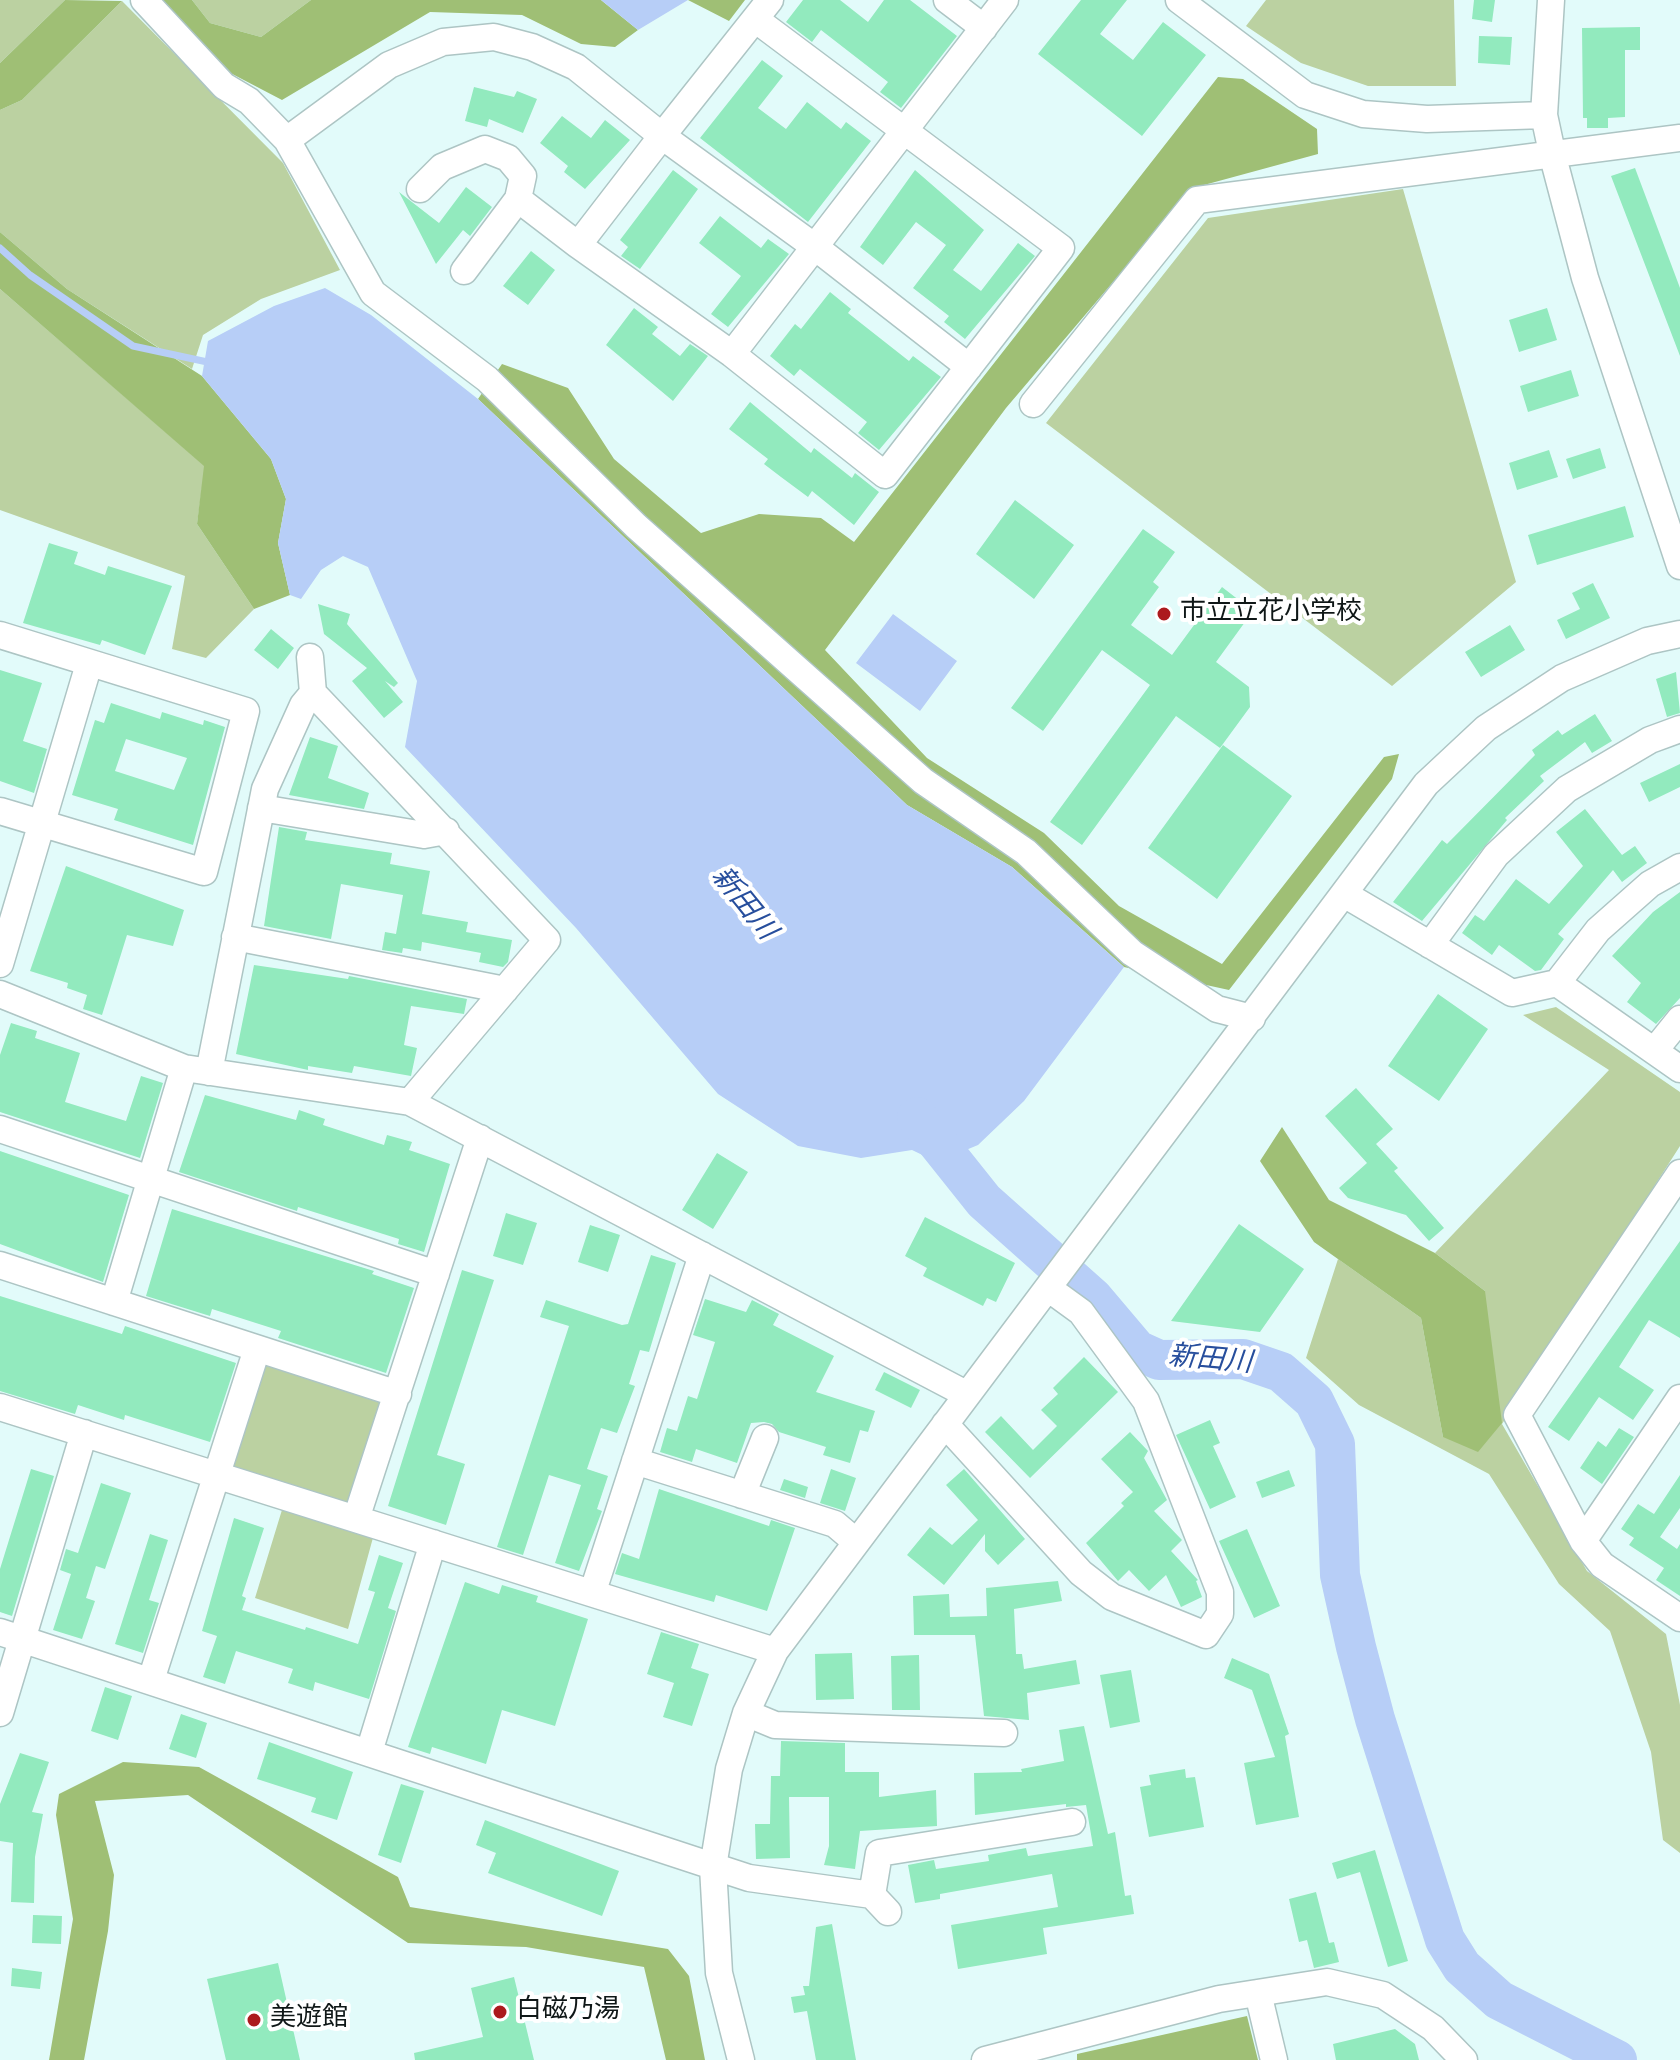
<!DOCTYPE html>
<html>
<head>
<meta charset="utf-8">
<style>
	body { margin:0 }
	canvas { display:block; background:#e2fbfa }
</style>
</head>
<body>
<canvas width="1680" height="2060"></canvas>
<script>
const ctx = document.querySelector('canvas').getContext('2d');
ctx.lineJoin = 'round';
function paint(path, color) { ctx.fillStyle = color; ctx.fill(path, 'evenodd'); }
const toPath = rows => new Path2D(rows.map(r => 'M' + r).join(''));
function trace(path, color, width, dash) { ctx.strokeStyle = color; ctx.lineWidth = width; ctx.lineCap = dash ? 'butt' : 'round'; ctx.setLineDash(dash || []); ctx.stroke(path); }
function write(font, color, halo, rows, align = 'center') {
  ctx.font = font + ' Spectral,"Noto Sans JP",serif'; ctx.lineWidth = 8; ctx.setLineDash([]); ctx.textBaseline = 'middle'; ctx.strokeStyle = halo; ctx.fillStyle = color; for (const [text, x, y, turn = 0] of rows) {
    ctx.save(); ctx.translate(x, y); ctx.rotate((+turn || 0) * Math.PI / 180); ctx.textAlign = isNaN(turn) ? turn : align; if (halo) ctx.strokeText(text, 0, 0); ctx.fillText(text, 0, 0); ctx.restore();
  }
}
paint(toPath([
	[0,0,65,0,0,63],
	[192,0,311,0,261,37,210,23],
	[1266,0,1454,0,1456,86,1368,86,1301,63,1246,26],
	[122,1,283,163,340,270,261,299,203,335,192,369,67,289,0,232,0,110,22,100],
	[1403,189,1516,582,1392,686,1046,423,1208,218],
	[0,289,205,466,197,524,254,609,206,658,172,649,185,576,0,510],
	[1556,1007,1680,1092,1680,1146,1502,1424,1587,1571,1666,1634,1680,1705,1680,1853,1663,1840,1651,1752,1610,1631,1559,1584,1489,1474,1359,1405,1306,1358,1338,1259,1421,1318,1443,1437,1485,1291,1435,1253,1609,1070,1523,1015],
	[261,1360,389,1399,349,1525,374,1534,348,1629,255,1598,289,1487,228,1466]
]), '#bbd1a1');
paint(toPath([
	[65,0,122,1,22,100,0,110,0,63],
	[158,0,192,0,210,23,261,37,311,0,601,0,638,30,615,47,581,44,522,15,430,12,282,100,217,66],
	[688,0,745,0,729,21],
	[1218,77,1243,79,1317,129,1318,154,1193,188,1006,408,825,650,927,758,1044,833,1119,906,1222,964,1384,757,1399,754,1392,779,1229,990,1124,967,1012,867,907,805,478,399,502,364,568,388,614,459,701,533,759,514,821,518,854,542],
	[0,232,67,289,202,376,271,459,286,499,278,543,290,595,254,609,197,524,204,466,0,289],
	[1282,1127,1329,1200,1435,1253,1485,1291,1502,1423,1478,1452,1443,1437,1421,1318,1314,1242,1260,1161],
	[123,1762,199,1767,398,1877,410,1907,668,1949,689,1976,705,2060,666,2060,644,1967,526,1947,408,1943,188,1795,95,1801,114,1875,108,1931,84,2060,49,2060,73,1919,56,1815,59,1794],
	[1247,2016,1258,2060,1077,2060,1077,2054]
]), '#9fbf75');
paint(toPath([
	[601,0,688,0,638,30],
	[325,288,371,315,478,399,907,805,1012,867,1124,967,1024,1101,978,1145,937,1162,912,1150,861,1158,798,1146,718,1094,576,928,405,747,417,681,368,567,343,556,321,570,301,599,290,595,278,543,286,499,271,459,202,376,208,341,274,306],
	[893,614,957,661,920,711,856,663]
]), '#b7cef7');
trace(toPath([
	[0,248,30,275,133,346,212,363]
]), '#b7cef7', 7);
trace(toPath([
	[917,1117,984,1201,1093,1298,1137,1350,1159,1360,1243,1359,1281,1372,1314,1401,1335,1444,1340,1575,1356,1647,1375,1719,1445,1940,1462,1967,1499,2000,1617,2060]
]), '#b7cef7', 40);
paint(toPath([
	[803,0,840,0,868,22,884,0,910,0,957,36,901,108,880,92,888,82,821,30,812,42,786,22],
	[1081,0,1127,0,1100,34,1133,60,1163,22,1206,55,1142,136,1038,54],
	[1474,0,1495,0,1492,22,1472,19],
	[1640,27,1640,50,1625,50,1625,117,1608,118,1608,128,1587,128,1587,118,1583,118,1582,28],
	[1479,36,1512,37,1510,65,1478,63],
	[762,60,783,76,758,108,786,129,807,102,841,129,846,122,871,141,808,222,700,138],
	[474,87,514,97,517,91,537,99,523,133,489,119,487,127,465,121],
	[562,116,591,138,605,120,630,140,585,189,564,172,568,166,540,143],
	[1635,168,1680,288,1680,356,1611,176],
	[673,170,698,189,640,269,621,256,628,247,620,240],
	[915,170,984,230,953,270,981,291,1018,243,1035,256,965,339,944,322,949,316,913,288,946,245,916,222,883,265,860,247],
	[466,187,492,207,470,236,463,230,436,264,399,192,439,223],
	[720,216,761,248,768,239,789,254,728,327,711,314,741,276,699,243],
	[531,251,555,270,528,305,503,286],
	[830,292,851,309,848,313,909,361,913,356,941,377,879,450,858,433,867,422,800,369,794,376,770,356,795,324,801,329],
	[634,308,658,327,652,334,680,356,690,344,708,356,673,401,606,345],
	[1547,308,1557,340,1519,352,1509,320],
	[1571,370,1579,396,1528,412,1520,386],
	[750,402,811,453,814,448,852,478,855,473,879,492,854,525,812,491,808,497,781,477,764,464,768,459,729,429],
	[1600,448,1606,468,1573,479,1566,459],
	[1549,450,1558,477,1517,490,1509,463],
	[1015,500,1074,545,1034,599,976,554],
	[1625,506,1634,537,1537,565,1528,535],
	[1143,529,1175,552,1153,582,1159,587,1131,625,1172,655,1222,587,1253,611,1216,662,1249,687,1250,707,1220,748,1176,716,1082,845,1050,822,1150,685,1102,650,1043,731,1011,708],
	[49,543,78,552,74,564,105,575,108,566,172,586,145,655,102,640,100,645,23,623],
	[1593,583,1610,618,1566,639,1557,620,1580,609,1572,593],
	[318,604,350,614,347,624,398,683,394,687,385,681,403,702,384,718,352,681,367,668,324,634],
	[1510,625,1525,650,1481,677,1465,652],
	[271,629,294,648,278,669,254,650],
	[0,670,42,683,23,741,47,749,34,793,0,781],
	[1676,672,1680,713,1667,717,1656,679],
	[111,703,160,719,162,712,203,725,204,720,225,727,193,845,114,820,118,809,72,795,95,720,104,723],
	[126,739,187,758,174,790,115,771],
	[1595,714,1612,741,1592,753,1585,742,1540,776,1544,781,1505,818,1507,820,1422,921,1393,902,1442,840,1447,844,1535,755,1532,750,1558,730,1562,735],
	[310,737,338,746,328,778,369,793,364,809,289,795],
	[1223,745,1292,796,1217,899,1148,848],
	[1680,764,1680,787,1649,802,1640,783],
	[1585,809,1622,855,1635,846,1647,863,1622,882,1613,870,1558,934,1564,939,1541,970,1535,971,1499,945,1492,955,1462,933,1475,915,1484,921,1516,879,1549,904,1583,866,1556,832],
	[279,827,307,832,305,840,392,853,390,864,430,871,422,914,468,922,466,932,512,940,508,962,503,967,479,962,481,953,422,942,421,951,403,948,402,953,382,950,385,932,396,934,403,895,341,884,331,939,264,926],
	[66,866,184,910,173,946,127,935,102,1015,83,1009,87,995,67,988,68,983,30,971],
	[1680,892,1680,998,1656,1024,1627,1002,1641,983,1612,956,1653,912],
	[254,965,348,979,349,976,467,999,464,1014,411,1006,404,1045,417,1048,411,1076,354,1066,352,1073,308,1066,308,1070,236,1054],
	[1438,994,1488,1029,1439,1101,1388,1066],
	[11,1023,37,1031,35,1038,80,1053,65,1102,126,1121,141,1076,163,1083,140,1158,0,1112,0,1055],
	[1356,1088,1393,1129,1376,1144,1398,1168,1394,1171,1444,1228,1429,1241,1406,1215,1348,1198,1339,1188,1367,1163,1325,1116],
	[205,1095,296,1120,299,1110,325,1119,323,1125,384,1145,387,1135,412,1142,409,1150,450,1164,424,1252,398,1244,399,1239,298,1207,297,1211,179,1172],
	[0,1151,129,1195,103,1282,0,1244],
	[717,1153,748,1172,713,1229,682,1210],
	[172,1209,374,1271,372,1274,414,1288,386,1373,278,1338,281,1331,212,1309,210,1316,146,1296],
	[506,1213,537,1223,523,1265,493,1256],
	[925,1217,1015,1263,996,1302,987,1298,983,1306,923,1276,927,1268,905,1256],
	[1239,1224,1304,1269,1260,1332,1171,1321],
	[590,1225,620,1235,608,1272,578,1262],
	[1680,1241,1680,1338,1649,1320,1619,1367,1654,1390,1633,1420,1599,1397,1569,1441,1548,1427],
	[651,1255,676,1263,649,1352,640,1350,629,1384,635,1386,617,1433,601,1428,587,1469,608,1476,597,1509,602,1511,579,1571,555,1563,581,1485,549,1475,523,1555,497,1547,569,1326,540,1317,546,1300,622,1325,628,1324],
	[462,1270,494,1280,437,1455,465,1464,446,1525,388,1506],
	[0,1296,122,1334,125,1326,236,1363,210,1442,125,1415,124,1420,78,1405,75,1414,0,1391],
	[705,1299,746,1312,752,1300,779,1314,773,1325,834,1356,816,1392,875,1411,868,1432,860,1430,850,1463,823,1455,826,1447,779,1432,772,1424,764,1422,751,1423,737,1463,696,1449,692,1462,660,1452,667,1428,677,1431,688,1396,697,1399,715,1342,693,1335],
	[1084,1357,1118,1392,1030,1478,985,1432,1001,1416,1033,1450,1057,1426,1041,1410,1058,1394,1053,1388],
	[884,1372,920,1390,911,1408,875,1390],
	[1210,1420,1220,1443,1213,1446,1236,1497,1210,1509,1176,1435],
	[1619,1428,1634,1437,1602,1484,1580,1468,1598,1441,1606,1447],
	[1130,1432,1148,1451,1144,1458,1167,1500,1154,1511,1182,1540,1171,1551,1198,1580,1196,1581,1202,1597,1181,1607,1166,1575,1149,1591,1129,1570,1118,1581,1086,1543,1124,1506,1121,1503,1133,1492,1101,1459],
	[31,1469,54,1476,12,1616,0,1612,0,1569],
	[831,1469,856,1478,845,1511,820,1503],
	[964,1469,1025,1539,998,1565,985,1551,985,1534,944,1585,907,1555,930,1527,952,1545,978,1520,946,1485],
	[1289,1470,1295,1486,1262,1498,1256,1482],
	[1680,1475,1680,1508,1660,1537,1677,1549,1680,1544,1680,1596,1656,1580,1664,1568,1629,1545,1634,1538,1621,1529,1638,1504,1654,1514],
	[784,1479,808,1487,805,1498,780,1490],
	[101,1483,131,1493,105,1569,96,1566,86,1598,95,1601,82,1639,53,1630,71,1574,60,1570,66,1549,78,1553],
	[659,1489,769,1526,771,1520,795,1528,767,1611,716,1595,714,1602,615,1574,622,1553,639,1559],
	[234,1518,264,1528,242,1596,246,1598,242,1610,305,1630,306,1627,358,1644,375,1592,368,1590,379,1555,403,1563,388,1608,396,1611,369,1699,315,1682,313,1691,288,1683,293,1669,236,1651,225,1684,203,1677,217,1636,202,1631],
	[1247,1529,1280,1606,1254,1618,1219,1541],
	[150,1534,168,1540,149,1600,159,1603,143,1653,115,1644],
	[1058,1581,1062,1601,1014,1609,1016,1654,1022,1654,1024,1669,1076,1660,1080,1684,1027,1693,1029,1720,984,1716,975,1635,914,1635,913,1596,949,1594,950,1617,987,1616,986,1588],
	[465,1582,499,1594,502,1585,538,1596,536,1602,588,1619,555,1726,502,1710,486,1764,432,1747,430,1754,408,1747],
	[661,1632,699,1644,691,1668,709,1674,692,1726,663,1717,674,1683,647,1674],
	[852,1653,854,1699,816,1700,815,1654],
	[919,1655,920,1710,892,1710,891,1656],
	[1232,1658,1269,1674,1289,1734,1285,1736,1299,1817,1256,1825,1244,1763,1275,1757,1252,1690,1224,1678],
	[1131,1670,1140,1722,1110,1728,1100,1675],
	[105,1687,132,1696,118,1740,91,1731],
	[181,1714,207,1723,196,1758,169,1749],
	[1084,1726,1108,1834,1115,1832,1125,1896,1131,1895,1134,1914,1043,1928,1047,1954,958,1969,951,1925,1058,1907,1052,1874,940,1894,940,1899,915,1903,908,1865,934,1860,936,1869,989,1861,988,1855,1026,1848,1028,1856,1093,1846,1086,1805,1066,1807,1066,1804,975,1815,974,1773,1022,1772,1021,1769,1064,1761,1059,1730],
	[781,1741,845,1743,845,1772,879,1772,879,1797,936,1790,937,1826,860,1831,855,1869,824,1865,829,1846,829,1797,789,1797,790,1858,756,1859,755,1824,770,1824,771,1776,780,1776],
	[269,1742,353,1772,337,1820,311,1812,316,1798,257,1779],
	[20,1753,49,1762,32,1812,43,1814,35,1857,34,1903,11,1902,13,1843,0,1841,0,1804],
	[1185,1769,1186,1778,1195,1777,1204,1827,1149,1837,1140,1787,1151,1785,1149,1775],
	[401,1784,424,1791,401,1863,378,1855],
	[485,1820,619,1871,602,1916,488,1873,496,1853,476,1845],
	[1375,1850,1408,1961,1388,1967,1360,1872,1337,1879,1332,1863],
	[1316,1892,1329,1943,1334,1942,1339,1962,1314,1968,1307,1940,1299,1942,1289,1899],
	[33,1915,62,1916,61,1944,32,1943],
	[832,1924,856,2060,816,2060,807,2011,794,2013,791,1997,805,1995,803,1986,809,1986,816,1927],
	[278,1963,300,2060,226,2060,207,1979],
	[12,1968,42,1972,40,1989,11,1986],
	[514,1977,534,2060,415,2060,414,2053,483,2037,471,1988],
	[1395,2029,1415,2044,1419,2060,1336,2060,1333,2044]
]), '#92eabe');
const minor = toPath([
	[144,0,224,86,249,101,287,140,373,293,487,379,636,526,923,781,1026,852,1132,953,1217,1009,1252,1018],
	[947,0,984,28],
	[1179,0,1305,95,1363,114,1427,119,1544,115],
	[1551,0,1544,115,1553,157,1585,278,1680,566],
	[287,140,389,65,443,42,494,37,532,47,576,67,662,136,770,0],
	[420,189,442,167,485,149,508,158,523,176,518,199,464,271],
	[518,199,578,245,662,136,815,247,969,367],
	[578,245,732,354,885,475,1061,248,755,19],
	[732,354,1005,0],
	[1033,404,1197,200,1680,138],
	[0,635,246,711,204,872,0,811],
	[310,657,313,693,547,940,410,1102],
	[261,808,424,835,446,831],
	[1344,894,1512,993,1557,983,1598,930,1650,884,1680,867],
	[235,937,505,990],
	[1430,945,1496,855,1567,789,1650,740,1680,729],
	[0,964,89,664],
	[1557,983,1680,1069],
	[0,994,184,1068,410,1102,966,1394],
	[1655,1050,1680,1019],
	[209,1072,265,789,303,705,313,693],
	[0,1129,436,1274],
	[1680,1173,1517,1415,1583,1541,1602,1565,1680,1618],
	[0,1265,398,1394],
	[114,1302,184,1068],
	[0,1407,775,1651],
	[945,1424,1081,1573,1112,1597,1206,1635,1220,1614,1220,1592,1146,1401,1081,1312,1048,1288],
	[635,1461,835,1524,855,1541],
	[742,1495,765,1438],
	[356,1519,480,1138],
	[1583,1541,1680,1398],
	[593,1591,702,1255],
	[0,1632,749,1878,872,1895,888,1912],
	[151,1680,257,1349],
	[0,1713,84,1433],
	[746,1713,775,1725,1004,1733],
	[369,1752,433,1543],
	[872,1895,879,1853,1072,1822],
	[1258,1993,1274,2060],
	[741,2060,719,1973,713,1867,729,1769,746,1713,775,1651,1426,784,1486,728,1562,678,1647,641,1680,634],
	[985,2060,1219,1999,1327,1982,1383,1995,1433,2028,1464,2060]
]);
trace(minor, '#adc5c4', 29);
trace(minor, '#fff', 26);
for (const [x, y, r, color] of [
	[1164,614,8,"#ac1a1d"],
	[500,2012,8,"#ac1a1d"],
	[254,2020,8,"#ac1a1d"]
]) { const dot = new Path2D(); dot.arc(x, y, r, 0, 2 * Math.PI); ctx.fillStyle = color; ctx.fill(dot); trace(dot, '#fff', 3); }
write('26px', '#0f1717', '#fff', [
	["市立立花小学校",1180,614],
	["白磁乃湯",516,2012],
	["美遊館",270,2020]
], 'left');
write('italic 28px', '#274e9d', '#fff', [
	["新田川",742,905,51],
	["新田川",1210,1362,5]
]);
</script>
</body>
</html>
